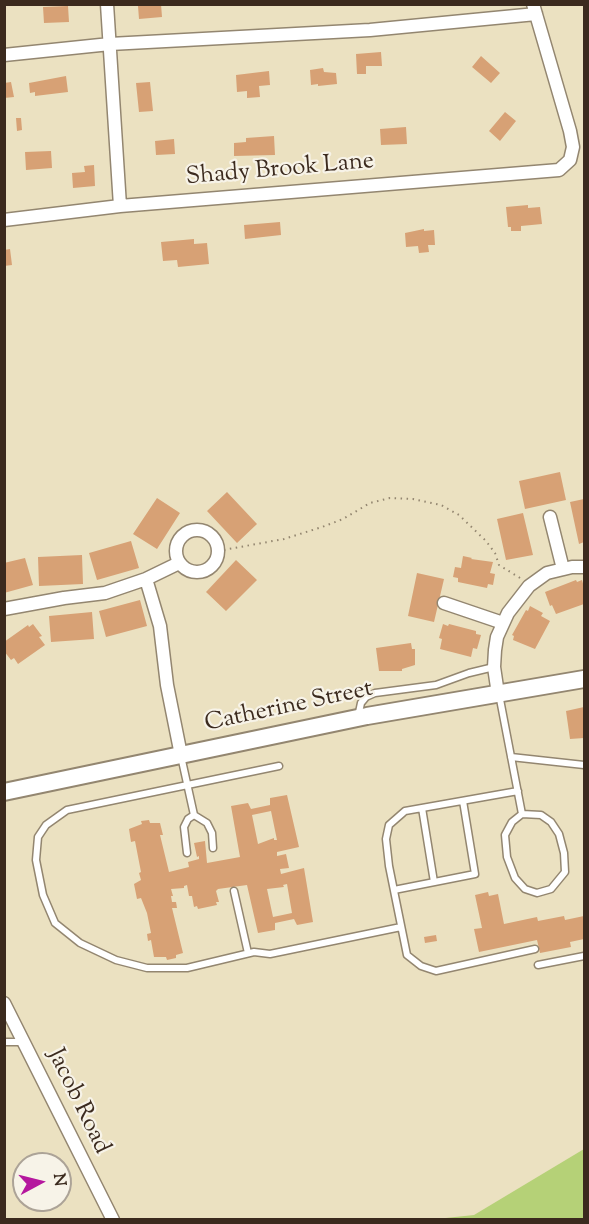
<!DOCTYPE html>
<html>
<head>
<meta charset="utf-8">
<style>
	body { margin:0 }
	#map { position:relative; width:589px; height:1224px; overflow:hidden; background:#ebe1c1; font-family:"Sorts Mill Goudy",serif }
	canvas { display:block }
	.frame { position:absolute; inset:0; border:6px solid #3b2a1e; pointer-events:none }
	.north { position:absolute; left:12px; top:1152px; width:60px; height:60px; box-sizing:border-box; background:#f7f3e8; border:2px solid #aca397; border-radius:50%; rotate:83deg; font-size:16px; font-weight:700; line-height:24px; text-align:center; color:#3b2a1e }
	.north::after { content:''; display:block; margin:auto; width:21px; height:27px; background:#b5179e; clip-path:polygon(50% 0,100% 100%,50% 72%,0 100%) }
</style>
</head>
<body>
<div id="map">
<canvas width="589" height="1224"></canvas>
<div class="frame"></div>
<div class="north">N</div>
</div>
<script>
const ctx = document.querySelector('canvas').getContext('2d');
ctx.lineJoin = 'round';
function paint(path, color) { ctx.fillStyle = color; ctx.fill(path, 'evenodd'); }
const toPath = rows => new Path2D(rows.map(r => 'M' + r).join(''));
function trace(path, color, width, dash) { ctx.strokeStyle = color; ctx.lineWidth = width; ctx.lineCap = dash ? 'butt' : 'round'; ctx.setLineDash(dash || []); ctx.stroke(path); }
function write(font, color, halo, rows, align = 'center') {
  ctx.font = font + ' "Sorts Mill Goudy",serif'; ctx.lineWidth = 4.5; ctx.setLineDash([]); ctx.textBaseline = 'middle'; ctx.strokeStyle = halo; ctx.fillStyle = color; for (const [text, x, y, turn = 0] of rows) {
    ctx.save(); ctx.translate(x, y); ctx.rotate((+turn || 0) * Math.PI / 180); ctx.textAlign = isNaN(turn) ? turn : align; if (halo) ctx.strokeText(text, 0, 0); ctx.fillText(text, 0, 0); ctx.restore();
  }
}
paint(toPath([
	[584,1149,584,1219,436,1219,474,1215]
]), '#b5d177');
paint(toPath([
	[147,4,161,4,162,17,139,19,138,6],
	[68,6,69,22,44,23,43,7],
	[381,52,382,66,366,66,366,74,357,74,356,54],
	[481,56,500,73,491,83,472,67],
	[323,68,324,72,336,73,337,84,318,86,318,84,311,85,310,70],
	[269,71,270,85,259,86,260,97,247,98,247,91,237,92,236,75],
	[66,76,68,92,35,96,35,92,30,93,29,83],
	[11,82,14,97,4,98,4,83],
	[150,82,153,111,139,112,136,83],
	[505,112,516,121,500,141,489,131],
	[16,118,21,118,22,130,17,131],
	[406,127,407,144,381,145,380,129],
	[274,136,275,155,234,156,234,143,246,142,246,138],
	[174,139,175,154,156,155,155,141],
	[51,151,52,168,26,170,25,152],
	[94,165,95,186,73,188,72,173,85,172,84,166],
	[528,205,528,208,540,207,542,224,521,226,521,231,511,231,511,227,508,227,506,207],
	[280,222,281,235,245,239,244,225],
	[424,229,424,231,434,230,435,245,428,245,429,252,419,253,418,246,406,247,405,233],
	[194,239,194,244,207,243,209,264,178,267,177,260,163,261,161,242],
	[10,249,12,265,4,266,4,250],
	[560,472,566,500,525,509,519,481],
	[227,492,257,524,237,543,207,511],
	[157,498,180,513,157,549,133,534],
	[584,499,584,542,579,544,570,502],
	[523,513,533,555,506,560,497,519],
	[131,541,139,568,97,580,89,553],
	[82,555,83,584,39,586,38,557],
	[463,556,472,558,471,559,493,562,490,573,495,574,493,585,488,584,487,588,458,582,458,578,453,577,455,567,461,568],
	[25,558,33,585,4,593,4,563],
	[236,560,257,580,226,611,206,592],
	[417,573,444,579,434,622,408,616],
	[576,580,577,582,582,580,584,587,584,604,556,614,552,605,550,606,545,592],
	[140,600,147,626,106,637,99,611],
	[530,606,543,613,541,616,550,621,535,649,513,640,514,636,512,635,526,610,528,611],
	[92,612,94,639,51,642,49,616],
	[33,624,42,636,39,637,45,645,18,664,14,658,11,660,4,651,6,644,4,642,28,625,29,627],
	[443,624,448,626,449,624,476,631,476,634,481,635,477,649,473,648,471,657,440,649,442,639,439,638],
	[411,643,412,649,415,649,415,665,402,669,402,671,379,671,376,648],
	[584,707,584,738,570,739,566,711],
	[287,795,299,847,277,852,277,856,286,854,289,868,280,869,281,874,304,868,313,922,297,925,294,919,275,923,275,930,258,933,247,885,218,889,216,891,219,902,216,902,217,905,198,909,197,906,194,907,192,896,189,896,187,885,184,886,184,888,171,889,173,896,171,896,172,902,176,902,177,908,172,908,183,953,176,955,176,958,167,960,166,957,154,957,151,940,148,941,147,934,151,933,147,913,141,898,137,899,134,884,141,880,139,873,141,872,135,841,131,842,129,829,142,824,141,821,149,820,150,823,160,823,163,835,160,835,169,872,189,867,188,862,199,859,199,856,197,857,194,843,205,841,207,863,240,857,231,806,248,803,251,809,270,805,270,798],
	[271,811,277,840,274,840,274,838,258,844,252,815],
	[287,884,292,913,273,917,267,889,284,887,283,885],
	[488,892,489,896,498,894,504,924,537,917,538,921,564,916,565,920,584,916,584,939,570,942,571,947,540,953,537,940,479,952,474,929,482,928,475,895],
	[436,935,437,941,425,943,424,937]
]), '#d7a175');
const lane = toPath([
	[499,694,522,814],
	[358,717,361,703,366,697,375,693,436,685,469,673,494,667],
	[181,756,194,815],
	[511,757,584,765],
	[279,766,67,810,46,825,38,837,36,860,43,895,55,923,80,943,116,960,147,968,187,968,254,952,270,954,401,927],
	[518,791,405,811,389,825,386,839,389,866,407,955,421,966,436,971,535,949],
	[422,808,434,882],
	[522,814,541,815,551,822,559,834,564,853,565,872,551,889,537,893,525,889,515,878,507,857,505,835,512,822,522,814],
	[194,815,207,823,212,833,213,848],
	[187,853,184,827,188,819,194,815],
	[394,890,475,874,463,801],
	[234,891,248,953],
	[538,965,584,956],
	[4,1042,23,1042]
]);
const street = toPath([
	[107,4,120,206],
	[4,55,110,44,370,30,536,14],
	[4,220,120,206,559,170,570,160,573,147,570,131,533,4],
	[550,517,563,569],
	'176 551a21 21 0 1 1 42 0a21 21 0 1 1-42 0Z',
	[146,579,160,626,167,685,181,755],
	[444,603,503,623],
	[4,609,64,598,105,593,146,579,179,563],
	[498,694,494,667,495,650,497,637,508,613,529,586,547,573,572,567,584,567],
	[4,1003,113,1220]
]);
const secondary = toPath([
	[4,792,367,716,584,679]
]);
trace(lane, '#938670', 9);
trace(street, '#938670', 15);
trace(secondary, '#938670', 20);
trace(toPath([
	[218,551,284,539,322,527,343,519,370,503,390,498,413,499,441,505,459,515,486,541,495,553,499,565,520,578]
]), '#938670', 2, [1.5, 4.5]);
trace(lane, '#fff', 6);
trace(street, '#fff', 12);
trace(secondary, '#fff', 16);
write('24px', '#3b2a1e', '#f7f3e8', [
	["Shady Brook Lane",280,171,-5],
	["Catherine Street",289,708,-12],
	["Jacob Road",77,1102,64]
]);
</script>
</body>
</html>
